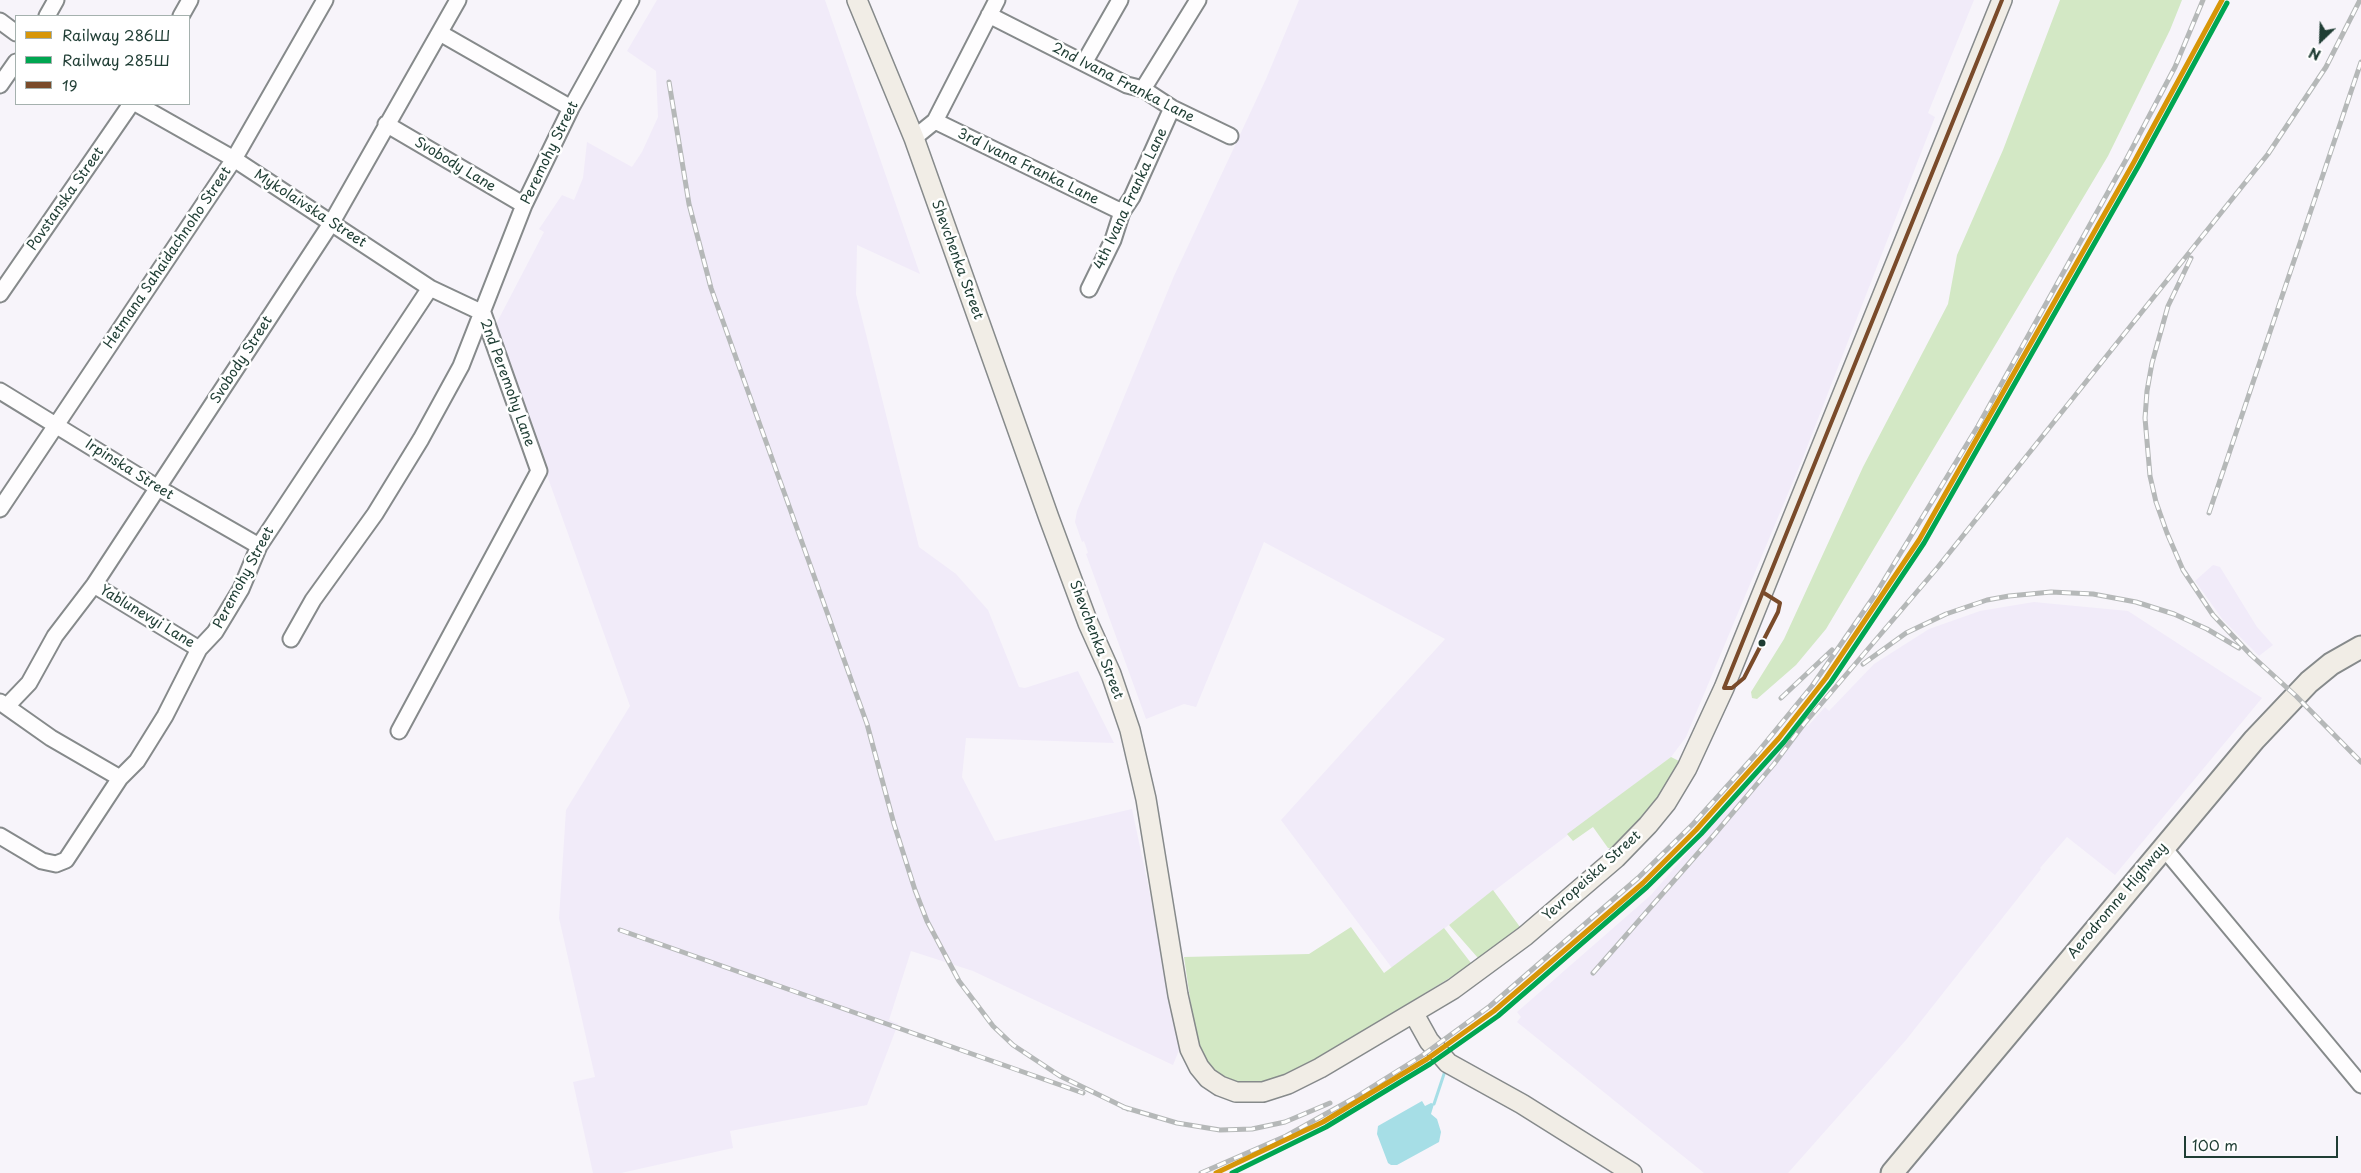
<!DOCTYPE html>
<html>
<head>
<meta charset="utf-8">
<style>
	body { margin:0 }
	#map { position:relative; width:2361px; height:1173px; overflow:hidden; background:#f7f4fa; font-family:"Playpen Sans",sans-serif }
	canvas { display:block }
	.legend { position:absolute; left:15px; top:15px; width:175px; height:90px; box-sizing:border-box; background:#fff; border:1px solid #a5b1ae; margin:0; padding:6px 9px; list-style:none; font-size:15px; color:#1f3d34 }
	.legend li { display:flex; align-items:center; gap:10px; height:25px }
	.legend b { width:25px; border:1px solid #a5b1ae }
	.north { position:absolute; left:2296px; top:15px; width:50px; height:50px; -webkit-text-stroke:4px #fff; paint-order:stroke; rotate:204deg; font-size:14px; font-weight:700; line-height:20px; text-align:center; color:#1f3d34 }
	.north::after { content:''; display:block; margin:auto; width:18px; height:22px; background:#1f3d34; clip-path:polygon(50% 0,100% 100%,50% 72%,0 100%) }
	.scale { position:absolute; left:2184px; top:1136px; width:154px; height:22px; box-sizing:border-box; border:2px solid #1f3d34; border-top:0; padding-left:6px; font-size:15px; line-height:18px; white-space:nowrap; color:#1f3d34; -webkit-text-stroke:4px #fff; paint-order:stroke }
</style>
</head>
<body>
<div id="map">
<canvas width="2361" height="1173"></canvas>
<ul class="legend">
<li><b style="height:6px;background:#d79608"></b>Railway 286Ш</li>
<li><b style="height:6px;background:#00a651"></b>Railway 285Ш</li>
<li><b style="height:6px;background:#7a4b2a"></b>19</li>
</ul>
<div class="north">N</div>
<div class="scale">100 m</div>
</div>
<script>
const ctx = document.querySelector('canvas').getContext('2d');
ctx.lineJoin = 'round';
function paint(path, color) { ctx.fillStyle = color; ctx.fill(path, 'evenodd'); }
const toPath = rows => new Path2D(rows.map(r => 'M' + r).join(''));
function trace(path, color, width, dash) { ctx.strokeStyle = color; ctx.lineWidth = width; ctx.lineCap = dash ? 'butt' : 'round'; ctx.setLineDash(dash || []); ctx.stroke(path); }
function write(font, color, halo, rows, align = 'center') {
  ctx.font = font + ' "Playpen Sans",sans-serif'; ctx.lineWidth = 5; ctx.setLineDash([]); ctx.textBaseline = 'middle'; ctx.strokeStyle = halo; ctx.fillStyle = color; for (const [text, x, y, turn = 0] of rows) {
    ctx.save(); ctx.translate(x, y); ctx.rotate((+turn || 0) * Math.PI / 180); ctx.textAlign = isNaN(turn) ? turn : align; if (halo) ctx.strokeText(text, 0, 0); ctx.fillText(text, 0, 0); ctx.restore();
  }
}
paint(toPath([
	[657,0,825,0,920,274,857,245,856,294,919,547,956,574,988,610,1019,687,1025,688,1078,671,1114,743,966,738,962,777,995,841,1132,809,1179,1032,1179,1050,1173,1065,973,971,911,951,889,1020,898,1024,867,1105,730,1131,733,1148,621,1173,593,1173,573,1082,595,1077,559,918,566,810,630,706,494,328,544,232,539,229,562,195,574,200,583,178,587,142,632,167,642,152,658,117,656,71,627,51],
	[1299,0,1974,0,1928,113,1935,117,1802,460,1686,737,1671,757,1392,968,1281,820,1445,639,1264,542,1196,707,1184,704,1146,719,1086,554,1088,553,1084,541,1082,542,1075,522,1077,511,1174,276,1266,79],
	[2213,565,2220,567,2257,627,2273,645,2259,656,2223,620,2195,581],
	[2034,602,2128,611,2262,698,2115,875,2067,837,2040,868,2041,869,1906,1040,1788,1173,1704,1173,1517,1022,1521,1017,1517,1012,1651,895,1801,721,1808,726,1825,707,1829,711,1874,664,1929,629,1980,611]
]), '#f1ebf9');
paint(toPath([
	[2060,0,2182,0,2170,30,2108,156,1826,629,1796,665,1757,699,1752,698,1751,692,1784,639,1863,467,1948,304,1957,255,2003,150],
	[1671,757,1679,761,1679,766,1660,799,1613,848,1608,848,1593,827,1573,841,1567,834],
	[1493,890,1520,927,1482,958,1478,958,1449,925],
	[1351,927,1384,973,1444,928,1471,963,1469,966,1352,1038,1332,1052,1292,1073,1271,1081,1250,1085,1232,1084,1212,1074,1197,1047,1184,957,1309,954]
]), '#d3e8c5');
paint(toPath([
	[1422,1101,1425,1106,1431,1103,1434,1104,1431,1114,1437,1119,1441,1132,1439,1142,1397,1165,1391,1165,1388,1163,1377,1134,1378,1126]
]), '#a6dee6');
trace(toPath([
	[1434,1104,1446,1068]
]), '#a6dee6', 3);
const minor = toPath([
	[989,15,1127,85,1143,89,1172,108,1230,136],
	[47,16,56,0],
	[181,16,190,0],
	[0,21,16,33],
	[440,33,571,108],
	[1084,63,1120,0],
	[0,85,16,62],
	[1143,89,1198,0],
	[137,104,234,159,430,288,483,313],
	[935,121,1122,212],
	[386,124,524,205],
	[914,138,935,121,997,0],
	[1089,289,1113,240,1122,212,1132,197,1172,108],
	[0,294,131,104],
	[0,391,158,488,259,546],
	[0,509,234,159,325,0],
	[94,585,199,649],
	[291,639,313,600,375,514,421,439,461,366,524,205,571,108,631,0],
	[0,702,51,738,120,778],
	[7,706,29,683,55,636,94,585,332,222,458,0],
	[399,731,539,471,483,313],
	[0,836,42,861,56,864,66,860,120,778,137,761,165,716,199,649,215,632,241,589,259,546,430,288],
	[2163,847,2361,1085]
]);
const major = toPath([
	[857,0,914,138,1049,518,1088,623,1111,674,1130,730,1146,799,1178,995,1190,1049,1199,1067,1208,1078,1220,1086,1236,1092,1263,1092,1288,1084,1320,1068,1453,989,1525,936,1616,858,1648,825,1666,803,1687,768,1724,688,2002,0],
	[1414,1014,1429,1041,1448,1063,1522,1104,1632,1173]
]);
const highway = toPath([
	[1892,1173,2254,740,2309,682,2331,664,2361,647]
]);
trace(minor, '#868a8b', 19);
trace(major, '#868a8b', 22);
trace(highway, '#868a8b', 25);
trace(minor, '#fefdfe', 15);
trace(major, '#f1ede6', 19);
trace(highway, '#f1ede6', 21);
const rail = toPath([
	[669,82,689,204,711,288,867,724,894,824,915,890,927,921,959,981,993,1026,1013,1045,1060,1076,1128,1109],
	[2191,258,2168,306,2152,363,2147,391,2145,418,2150,476,2156,502,2167,533,2183,570,2213,615,2251,655,2296,696,2361,762],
	[2209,513,2361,62],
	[1863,664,1906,633,1946,614,1987,600,2009,596,2051,592,2093,594,2136,602,2174,614,2207,629,2239,648],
	[1781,698,1832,650],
	[620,930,1083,1093],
	[1593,973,1714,835,1774,764,1804,724,1938,567,2268,154,2326,67,2360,0],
	[1123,1107,1177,1123,1220,1130,1252,1129,1285,1122,1330,1103],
	[1201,1173,1286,1136,1356,1097,1423,1055,1490,1006,1638,878,1693,824,1757,753,1812,686,1875,595,1978,426,2127,158,2175,67,2203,0]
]);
trace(rail, '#b5b8b8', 5);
trace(rail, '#fff', 3, [9]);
trace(toPath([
	[1764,593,1780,603,1778,612,1744,678,1732,688,1724,688,2002,0]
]), '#7a4b2a', 4);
trace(toPath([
	[1216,1173,1323,1122,1427,1059,1494,1011,1643,883,1696,830,1779,738,1826,678,1919,540,2134,162,2222,0]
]), '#d79608', 5);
trace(toPath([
	[1232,1173,1326,1127,1430,1064,1498,1016,1647,887,1701,834,1784,742,1831,682,1924,543,2139,165,2227,3]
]), '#00a651', 5);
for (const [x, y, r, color] of [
	[1762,643,4.5,"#1f3d34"]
]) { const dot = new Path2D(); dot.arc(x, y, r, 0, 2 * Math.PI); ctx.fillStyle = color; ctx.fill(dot); trace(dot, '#fff', 2); }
write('14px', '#1f3d34', '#fff', [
	["2nd Ivana Franka Lane",1123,83,27],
	["Peremohy Street",550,153,-64],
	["Svobody Lane",455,165,31],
	["3rd Ivana Franka Lane",1028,167,26],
	["Povstanska Street",66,199,-55],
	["4th Ivana Franka Lane",1131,199,-65],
	["Mykolaivska Street",310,209,33],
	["Hetmana Sahaidachnoho Street",168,258,-56],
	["Shevchenka Street",957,260,70],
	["Svobody Street",242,360,-57],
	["2nd Peremohy Lane",507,383,70],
	["Irpinska Street",129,470,32],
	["Peremohy Street",244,578,-62],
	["Yablunevyi Lane",147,617,31],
	["Shevchenka Street",1096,640,69],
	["Yevropeiska Street",1592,876,-42],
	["Aerodromne Highway",2118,901,-50]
]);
</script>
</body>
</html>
